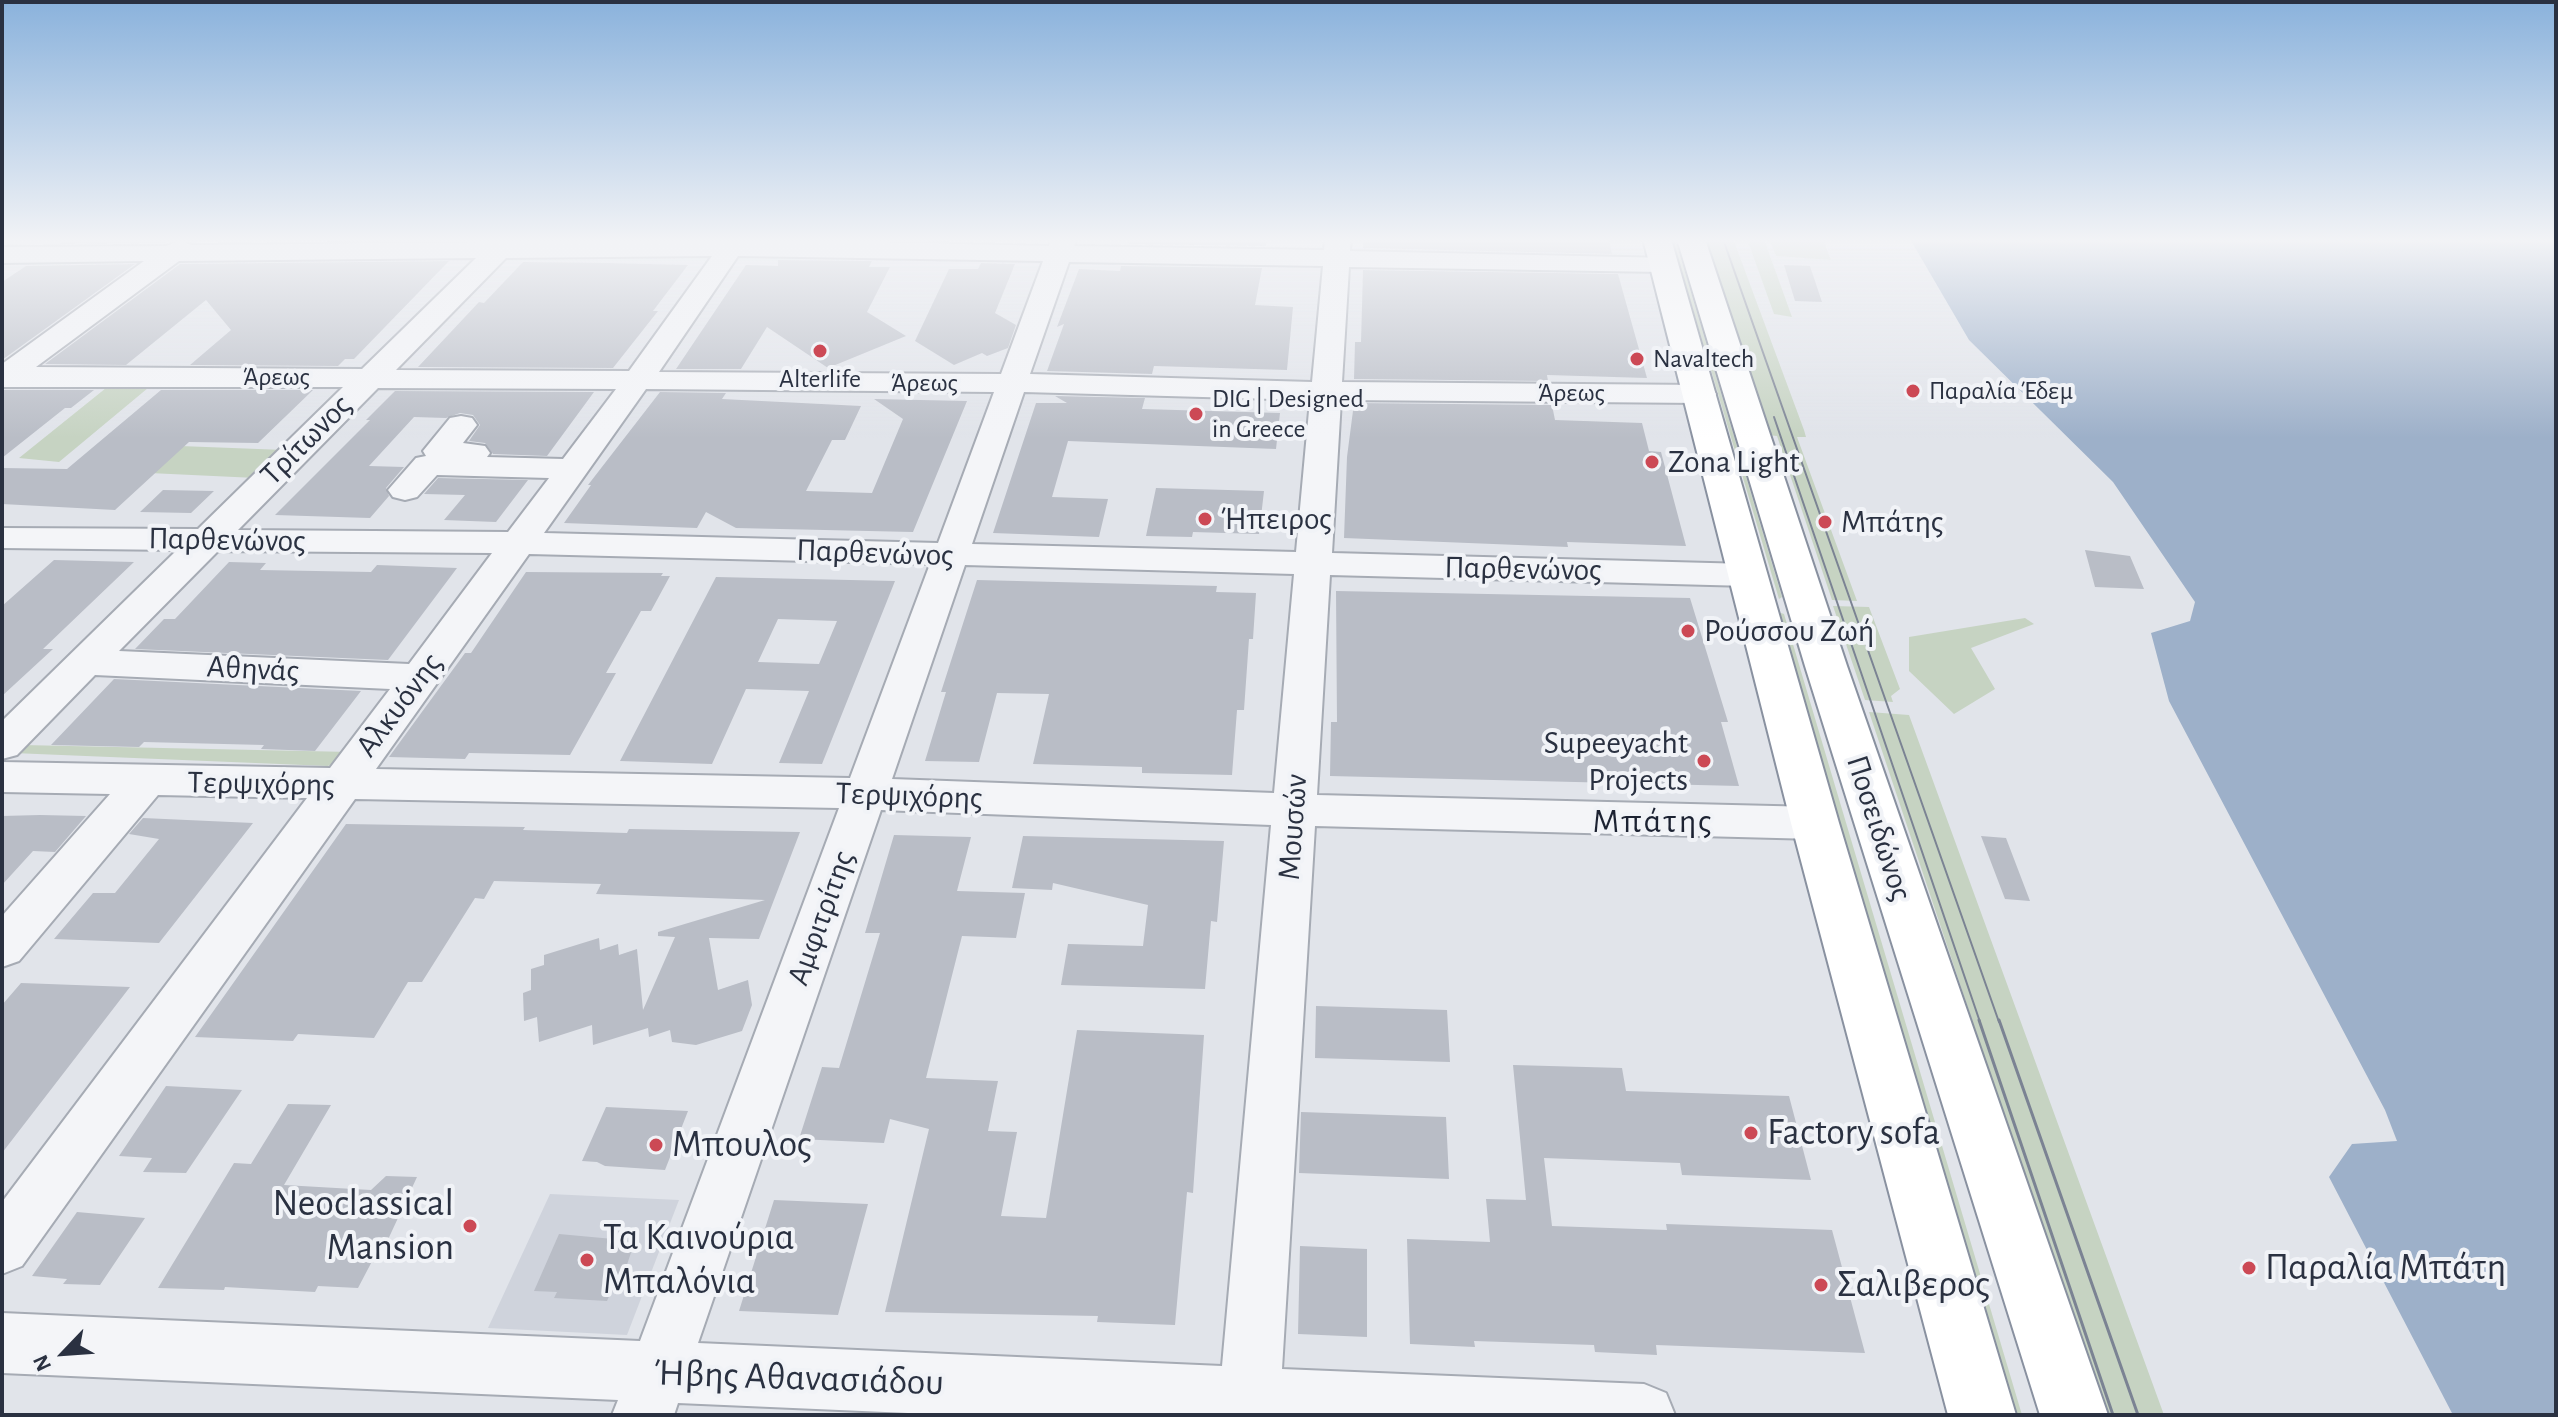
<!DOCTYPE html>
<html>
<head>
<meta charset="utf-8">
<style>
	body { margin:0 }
	#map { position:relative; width:2558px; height:1417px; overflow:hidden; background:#e1e4ea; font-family:"Alegreya Sans",sans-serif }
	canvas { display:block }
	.frame { position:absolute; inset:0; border:4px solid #2a3141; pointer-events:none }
	.north { position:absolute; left:24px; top:1313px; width:80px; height:80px; -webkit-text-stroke:6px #f1f3f7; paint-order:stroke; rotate:245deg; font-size:22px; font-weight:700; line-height:32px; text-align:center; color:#2a3141 }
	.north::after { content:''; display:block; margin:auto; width:28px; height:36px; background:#2a3141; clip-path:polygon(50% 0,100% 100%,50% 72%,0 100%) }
</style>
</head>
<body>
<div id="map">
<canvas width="2558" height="1417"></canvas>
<div class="frame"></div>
<div class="north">N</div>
</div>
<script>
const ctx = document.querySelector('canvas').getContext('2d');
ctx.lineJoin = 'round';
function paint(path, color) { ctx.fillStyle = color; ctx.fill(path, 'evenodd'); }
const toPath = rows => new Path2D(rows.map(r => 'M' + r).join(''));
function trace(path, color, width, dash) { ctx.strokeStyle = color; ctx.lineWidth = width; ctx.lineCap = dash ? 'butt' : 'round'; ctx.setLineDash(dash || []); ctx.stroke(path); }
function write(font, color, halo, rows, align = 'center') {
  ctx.font = font + ' "Alegreya Sans",sans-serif'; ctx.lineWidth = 8; ctx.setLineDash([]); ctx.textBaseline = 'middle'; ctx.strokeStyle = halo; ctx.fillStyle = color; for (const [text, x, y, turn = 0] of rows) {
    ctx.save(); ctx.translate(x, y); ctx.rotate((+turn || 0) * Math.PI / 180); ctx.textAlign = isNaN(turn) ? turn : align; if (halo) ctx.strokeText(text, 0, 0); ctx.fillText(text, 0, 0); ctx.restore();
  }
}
paint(toPath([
	[550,1194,679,1200,627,1335,488,1328]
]), '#cfd3dc');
paint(toPath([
	[1672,239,1675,239,1782,597,1779,599],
	[1747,239,1764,239,1792,317,1774,314],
	[1769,239,1823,239,1831,260,1776,256],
	[1704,240,1734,241,1804,430,1806,437,1797,437,1857,601,1832,600,1777,436,1768,435],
	[106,388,148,388,59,462,19,458],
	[154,445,284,450,256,478,128,472],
	[1833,606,1869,607,1900,689,1891,696,1893,702,1865,700],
	[1781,613,1784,614,2022,1415,2011,1415,1778,615],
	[2025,618,2034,624,1971,648,1995,689,1954,714,1909,671,1909,637],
	[1869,712,1909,715,2164,1415,2104,1415],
	[22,745,351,752,328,766,13,753]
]), '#c6d3c2');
paint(toPath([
	[1910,239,2556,239,2556,1415,2453,1415,2329,1177,2352,1144,2397,1141,2385,1110,2169,701,2151,633,2190,621,2195,602,2113,482,1969,340]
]), '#9db0c9');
paint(toPath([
	[65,239,174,239,166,243,59,244],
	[1130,239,1267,239,1266,246,1128,244],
	[1363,239,1609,239,1612,254,1363,248],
	[778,260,872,261,869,267,890,267,867,312,906,336,828,368,767,327,741,369,676,369,746,265,778,266],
	[449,261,354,359,345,359,338,366,190,365,231,330,206,300,126,365,45,364,180,264],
	[523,262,609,263,688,265,653,311,658,311,613,368,418,367,479,302,484,303],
	[981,263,1015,264,995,313,1016,325,1008,348,987,356,982,353,954,365,915,341,949,269,978,269],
	[135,264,2,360,2,282,26,266],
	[1784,265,1810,266,1822,302,1795,301],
	[1121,266,1262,268,1255,305,1293,307,1287,370,1154,366,1152,374,1047,371,1064,324,1057,327,1079,269,1120,271],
	[1363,270,1618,274,1647,378,1547,375,1548,381,1354,379,1355,342,1361,342],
	[2,390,94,390,71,408,65,408,2,458],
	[161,390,313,390,258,443,189,442,115,510,2,504,2,468,67,469],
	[395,391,594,392,547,456,493,454,485,443,469,441,480,425,473,415,460,413,446,418,414,417,369,466,404,467,386,488,389,496,370,518,275,515,370,420,366,420],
	[660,392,726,393,722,399,861,406,845,440,832,440,806,491,872,493,903,419,874,399,967,401,913,532,736,528,706,512,697,528,564,523,591,485,588,485],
	[1055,396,1145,398,1142,409,1280,413,1276,449,1068,441,1052,497,1108,499,1099,537,993,533,1036,403,1067,403],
	[1354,403,1552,405,1555,420,1642,423,1649,451,1661,452,1686,546,1567,542,1568,547,1344,538,1347,457],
	[438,478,528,480,496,522,444,520,465,495,424,494],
	[1156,488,1264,491,1259,534,1193,532,1192,537,1146,536],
	[163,490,214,491,191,513,140,512],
	[2085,550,2130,556,2144,589,2095,587],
	[54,560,134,562,43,649,53,649,2,696,2,606],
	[229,562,266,563,260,570,371,572,377,565,457,568,388,660,135,649,164,619,175,619],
	[526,572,663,573,661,576,670,576,651,611,641,611,606,673,616,673,570,755,469,753,465,759,389,757,465,653,471,653],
	[716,577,895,581,822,764,779,763,809,691,746,689,712,764,620,761],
	[778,619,837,621,819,664,758,662],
	[977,580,1217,586,1216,592,1256,593,1253,639,1249,639,1244,710,1237,710,1232,775,1142,773,1142,767,1033,764,1049,694,997,693,979,762,925,761,946,692,941,692],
	[1336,591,1690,598,1728,722,1721,722,1739,786,1330,776,1331,722,1337,722],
	[114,679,361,691,315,751,261,749,264,745,144,742,139,747,51,745],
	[2,816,40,815,86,816,55,852,33,851,2,885],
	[143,818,253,823,159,943,54,939,93,893,115,893,159,839,129,834],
	[346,824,525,827,523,830,627,833,629,829,800,832,759,939,709,938,718,990,748,980,752,1005,742,1031,696,1045,672,1042,670,1030,649,1037,648,1028,593,1045,592,1025,539,1042,537,1017,524,1021,523,993,531,990,531,969,544,965,544,955,599,938,600,950,618,944,619,955,637,949,643,1010,675,937,658,936,658,932,765,900,596,894,601,884,494,881,484,899,475,898,422,982,408,982,374,1038,298,1034,293,1041,195,1037],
	[894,835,971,837,957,891,1025,893,1016,938,962,936,926,1078,998,1081,988,1131,1017,1132,1001,1216,1046,1218,1077,1030,1204,1035,1193,1193,1187,1192,1175,1325,1097,1322,1098,1316,885,1312,929,1129,890,1119,884,1143,799,1139,822,1067,839,1068,880,933,865,933],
	[1023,836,1224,841,1217,922,1211,921,1205,989,1061,985,1068,944,1143,946,1148,905,1053,883,1052,890,1012,888],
	[1981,836,2006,838,2030,901,2005,899],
	[21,983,130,987,2,1153,2,1005],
	[1316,1006,1447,1010,1450,1062,1315,1058],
	[1513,1065,1622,1068,1626,1091,1789,1096,1811,1180,1682,1175,1680,1163,1544,1158,1552,1226,1667,1230,1666,1224,1832,1230,1865,1353,1656,1345,1657,1355,1595,1352,1594,1345,1474,1341,1475,1347,1410,1344,1407,1239,1490,1242,1486,1199,1526,1200],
	[166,1086,242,1090,186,1173,143,1172,152,1158,119,1156],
	[288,1104,331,1105,284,1185,371,1190,386,1176,417,1177,385,1246,379,1248,358,1288,318,1286,315,1292,225,1287,224,1290,158,1288,234,1163,251,1164],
	[606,1107,688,1111,665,1170,605,1166,597,1162,582,1161],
	[1301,1112,1446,1117,1449,1179,1299,1173],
	[774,1200,868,1204,838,1315,739,1311],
	[77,1212,145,1218,100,1285,63,1284,67,1279,32,1276],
	[559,1234,635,1241,619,1288,611,1292,607,1301,554,1298,557,1292,534,1291],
	[1300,1246,1367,1249,1367,1337,1298,1334]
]), '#b9bdc6');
const minor = toPath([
	[495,239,523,239,521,242,750,239,1049,246,1051,239,1077,239,1074,246,1324,250,1325,239,1351,239,1350,251,1671,258,1675,264,1671,270,1662,272,1349,267,1342,382,1701,385,1712,388,1716,394,1712,400,1701,403,1341,400,1332,553,1748,564,1761,567,1766,575,1761,583,1748,586,1330,575,1317,795,1815,807,1830,812,1837,823,1830,834,1815,839,1315,826,1282,1369,1644,1384,1666,1393,1675,1415,954,1415,678,1403,674,1415,612,1415,618,1400,2,1373,2,1313,640,1341,839,808,355,799,22,1266,2,1274,2,1202,307,798,158,795,19,961,2,967,2,916,110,794,2,792,2,762,330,768,390,689,95,675,17,755,2,759,2,721,177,550,2,548,2,528,198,529,343,387,2,387,2,364,144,261,2,263,2,247,167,246,180,240,191,245,492,242,495,239],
	[712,256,629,371,396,370,506,258,712,256],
	[738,256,1043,261,1001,374,659,372,738,256],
	[476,258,362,369,36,367,179,261,476,258],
	[1069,262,1323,266,1312,382,1030,374,1069,262],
	[378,388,616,389,563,459,487,457,490,453,485,446,463,443,477,425,472,418,461,416,450,418,423,451,426,456,416,458,388,490,393,497,405,500,417,497,437,475,549,478,508,532,238,530,378,388],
	[646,389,994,392,938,543,544,533,646,389],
	[1024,392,1310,400,1296,552,972,544,1024,392],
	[218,551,492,553,409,664,119,651,218,551],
	[529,554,930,564,850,778,376,769,529,554],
	[965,565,1294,574,1274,793,892,779,965,565],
	[881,810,1271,825,1222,1366,698,1343,881,810]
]);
const highway = toPath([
	[1643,239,1671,239,1839,823,2016,1415,1948,1415,1791,823,1643,239],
	[1677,239,1705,239,1847,666,2108,1415,2040,1415,1805,666,1677,239]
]);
trace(minor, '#a6abb4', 4);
trace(highway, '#8991a0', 4);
paint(minor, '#f4f5f8');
paint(highway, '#fff');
trace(toPath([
	[1723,239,1999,1022],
	[1774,417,1980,1022]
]), '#7b8393', 2);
trace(toPath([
	[1979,1020,2113,1415],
	[1999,1020,2138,1415]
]), '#7b8393', 3);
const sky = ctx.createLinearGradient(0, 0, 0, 438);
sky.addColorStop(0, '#8ab2dc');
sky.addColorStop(0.55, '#f2f3f6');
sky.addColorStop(1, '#f2f3f600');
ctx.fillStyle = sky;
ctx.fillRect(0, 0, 2558, 438);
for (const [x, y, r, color] of [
	[820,351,8,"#cc4955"],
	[1637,359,8,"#cc4955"],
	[1913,391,8,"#cc4955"],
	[1196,414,8,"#cc4955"],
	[1652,462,8,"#cc4955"],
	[1205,519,8,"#cc4955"],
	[1825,522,8,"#cc4955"],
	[1688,631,8,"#cc4955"],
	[1704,761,8,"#cc4955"],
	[1751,1133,8,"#cc4955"],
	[656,1145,8,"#cc4955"],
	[470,1226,8,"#cc4955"],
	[587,1260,8,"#cc4955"],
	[2249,1268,8,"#cc4955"],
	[1821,1285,8,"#cc4955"]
]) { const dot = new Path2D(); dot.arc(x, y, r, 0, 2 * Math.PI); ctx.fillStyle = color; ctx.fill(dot); trace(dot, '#f1f3f7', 3); }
write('26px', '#2a3141', '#f1f3f7', [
	["Navaltech",1653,359],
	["Alterlife",820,379,"center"],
	["Παραλία Έδεμ",1929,391],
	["DIG | Designed",1212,399],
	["in Greece",1212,429]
], 'left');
write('26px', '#2a3141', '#f1f3f7', [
	["Άρεως",276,377],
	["Άρεως",924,383],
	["Άρεως",1571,393]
]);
write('32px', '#2a3141', '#f1f3f7', [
	["Τρίτωνος",306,440,-45],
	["Παρθενώνος",227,540,1],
	["Παρθενώνος",875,553,2],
	["Παρθενώνος",1523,569,1],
	["Αθηνάς",253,669,3],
	["Αλκυόνης",399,705,-53],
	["Τερψιχόρης",261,784,1],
	["Τερψιχόρης",909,796,2],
	["Μουσών",1293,827,-86],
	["Ποσειδώνος",1879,828,72],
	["Αμφιτρίτης",821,918,-70]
]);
write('32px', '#2a3141', '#f1f3f7', [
	["Zona Light",1668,462],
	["Ήπειρος",1221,519],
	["Μπάτης",1841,522],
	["Ρούσσου Ζωή",1704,631],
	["Supeeyacht",1688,743,"right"],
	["Projects",1688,780,"right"]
], 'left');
ctx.letterSpacing = '2px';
write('34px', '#1c2232', '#f1f3f7', [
	["Μπάτης",1653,822]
]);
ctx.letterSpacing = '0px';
write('38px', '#2a3141', '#f1f3f7', [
	["Factory sofa",1767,1133],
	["Μπουλος",672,1145],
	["Neoclassical",454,1204,"right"],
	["Mansion",454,1248,"right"],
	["Τα Καινούρια",603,1238],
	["Μπαλόνια",603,1282],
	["Παραλία Μπάτη",2265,1268],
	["Σαλιβερος",1837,1285]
], 'left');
write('38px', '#2a3141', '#f1f3f7', [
	["Ήβης Αθανασιάδου",799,1378,2]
]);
</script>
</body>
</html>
